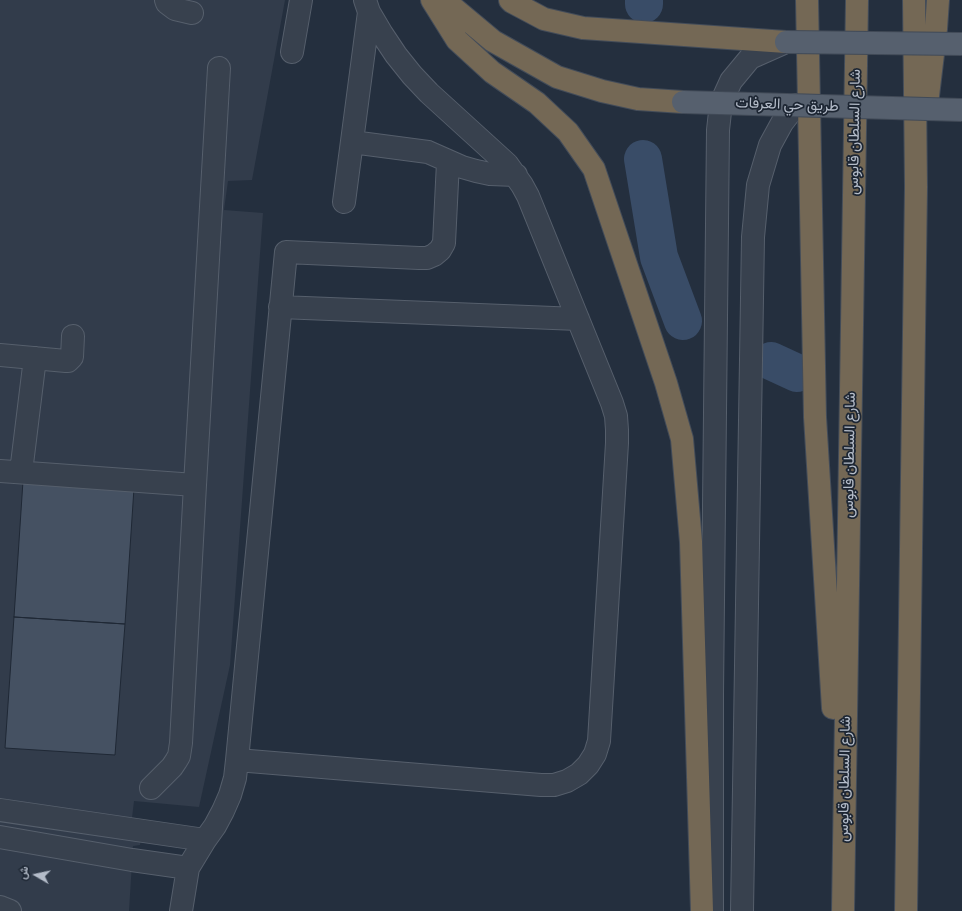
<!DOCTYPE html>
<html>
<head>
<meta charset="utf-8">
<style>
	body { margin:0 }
	#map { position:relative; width:962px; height:911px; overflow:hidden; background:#242f3e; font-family:Signika,Vazirmatn,sans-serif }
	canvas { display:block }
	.north { position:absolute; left:16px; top:855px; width:40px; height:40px; -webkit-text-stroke:3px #1d2633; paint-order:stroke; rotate:279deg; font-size:11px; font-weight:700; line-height:16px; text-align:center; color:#b4bcc9 }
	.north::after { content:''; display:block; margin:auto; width:14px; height:18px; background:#b4bcc9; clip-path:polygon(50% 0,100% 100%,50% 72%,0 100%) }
</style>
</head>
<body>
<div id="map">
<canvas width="962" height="911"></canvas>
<div class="north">ش</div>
</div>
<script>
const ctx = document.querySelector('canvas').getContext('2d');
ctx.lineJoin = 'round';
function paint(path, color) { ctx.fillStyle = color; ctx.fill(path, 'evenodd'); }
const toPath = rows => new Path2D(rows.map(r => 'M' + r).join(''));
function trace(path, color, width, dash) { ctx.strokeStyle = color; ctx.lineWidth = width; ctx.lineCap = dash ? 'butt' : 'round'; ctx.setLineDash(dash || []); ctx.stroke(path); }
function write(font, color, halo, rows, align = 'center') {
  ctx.font = font + ' Signika,Vazirmatn,sans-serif'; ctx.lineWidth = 3.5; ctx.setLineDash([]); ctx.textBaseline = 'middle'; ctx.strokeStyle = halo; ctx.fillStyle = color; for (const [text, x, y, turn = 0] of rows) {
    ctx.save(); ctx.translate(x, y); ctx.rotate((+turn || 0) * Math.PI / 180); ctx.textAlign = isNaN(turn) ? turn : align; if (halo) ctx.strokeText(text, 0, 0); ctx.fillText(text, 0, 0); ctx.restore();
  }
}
paint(toPath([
	[0,0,285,0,252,180,228,181,224,210,263,213,230,665,199,807,134,801,132,818,143,820,140,845,133,846,129,911,0,911]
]), '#323c4b');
trace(toPath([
	[644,4,644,0],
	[643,159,659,257,683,321],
	[771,361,797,373]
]), '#394c67', 38);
const building = toPath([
	[23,481,134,488,125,624,14,617,23,481],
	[14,617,125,624,115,755,5,748,14,617]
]);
paint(building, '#455162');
trace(building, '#1f2835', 1);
const minor = toPath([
	[166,0,167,3,175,9,192,13],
	[292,52,301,0],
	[352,142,428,152,462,167,476,171,490,174,516,175],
	[344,202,369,12],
	[280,307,578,319],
	[0,355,66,361,68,361,72,357,73,336],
	[0,471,195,485],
	[21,472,35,358],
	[237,760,541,785,554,785,567,781,579,774,588,765,595,754,599,741,617,443,617,430,616,416,612,403,528,196,522,185,507,164,429,93,412,75,396,55,382,34,369,12,365,0],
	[151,788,172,767,176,761,179,756,181,743,195,485,219,68],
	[0,810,205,840],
	[0,837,132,860,188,868],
	[0,907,10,911],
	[181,911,188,868,205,840,215,826,223,811,230,795,235,778,237,760,286,252,419,258,427,258,434,255,440,250,444,243,448,162],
	[712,911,712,694,718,130,721,103,731,81,750,58,786,42],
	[742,911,753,237,758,185,770,145,782,123,796,105]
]);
const highway = toPath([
	[432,0,457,40,492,72,537,103,568,132,594,169,666,383,682,439,691,542,702,911],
	[444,0,493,41,557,77,602,91,638,99,683,102],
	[510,0,512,2,544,19,583,28,786,42],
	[807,0,815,417,833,708],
	[927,104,936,29,938,0],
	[843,911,857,0],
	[906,911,916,187,914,0]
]);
trace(minor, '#565f6c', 24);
trace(highway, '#434c59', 24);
trace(minor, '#38414e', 22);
trace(highway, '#746855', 22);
const majorBridge = toPath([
	[786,42,962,44],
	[683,102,962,110]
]);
trace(majorBridge, '#414a57', 24, []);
trace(majorBridge, '#56606e', 22);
write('15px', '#b4bcc9', '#1d2633', [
	["طريق حي العرفات",787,105,2],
	["شارع السلطان قابوس",855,132,-89],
	["شارع السلطان قابوس",850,455,-89],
	["شارع السلطان قابوس",845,779,-89]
]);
</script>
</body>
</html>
